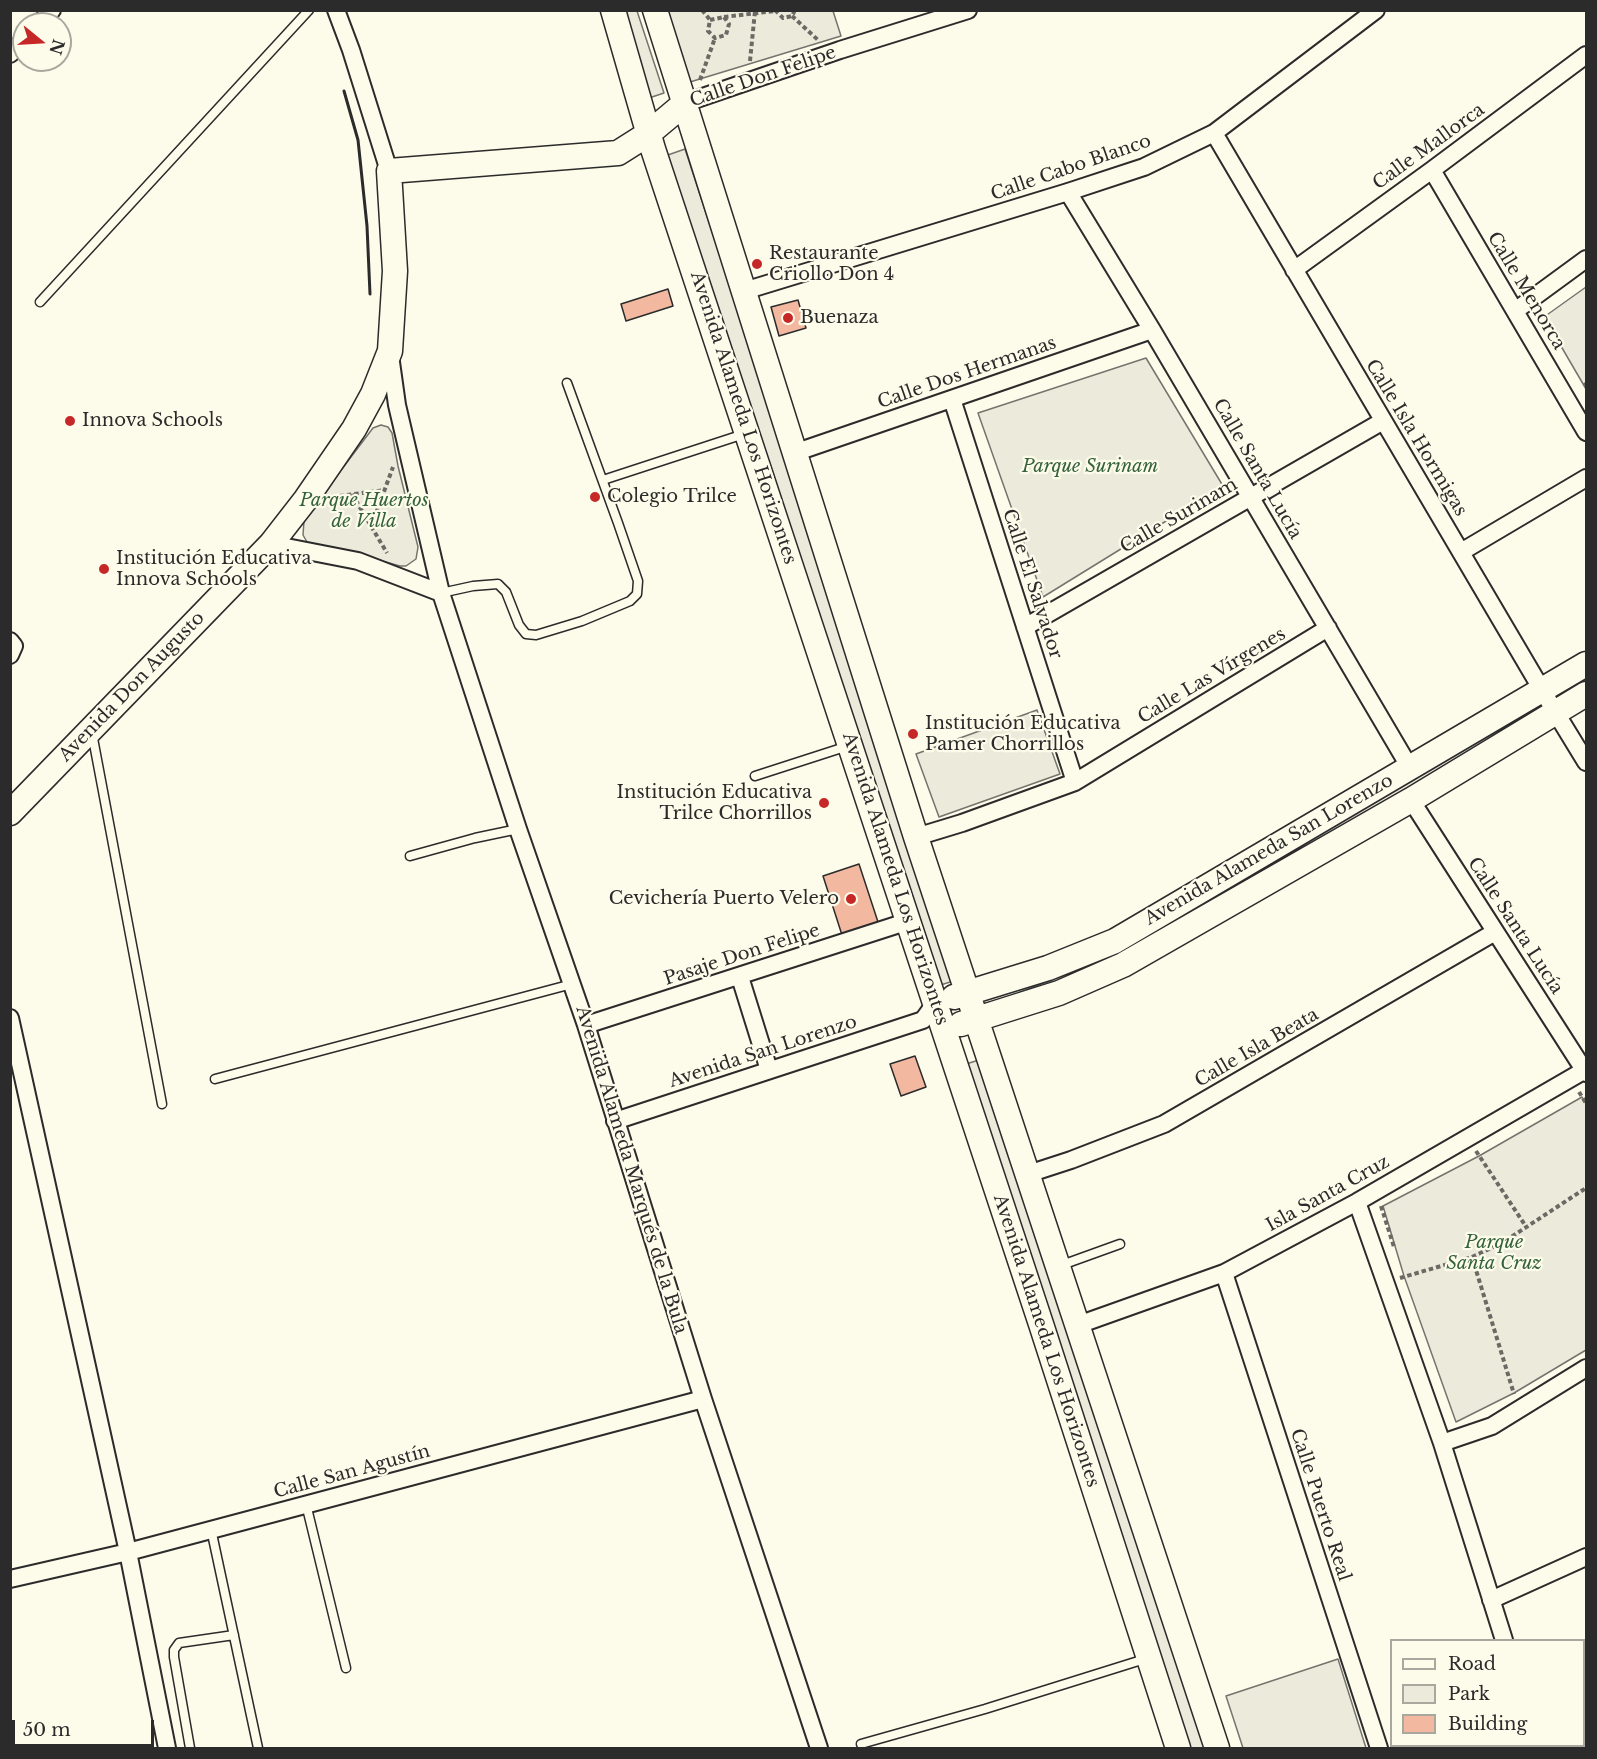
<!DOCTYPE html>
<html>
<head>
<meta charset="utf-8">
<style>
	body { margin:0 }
	#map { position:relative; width:1597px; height:1759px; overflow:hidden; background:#fdfbea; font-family:"Libre Baskerville",serif }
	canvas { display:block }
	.frame { position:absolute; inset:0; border:12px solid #2b2b2b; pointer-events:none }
	.legend { position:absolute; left:1390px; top:1639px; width:195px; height:108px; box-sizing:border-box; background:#fdfbea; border:2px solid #a9a89e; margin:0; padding:8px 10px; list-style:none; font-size:18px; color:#2b2b2b }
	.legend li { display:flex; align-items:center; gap:12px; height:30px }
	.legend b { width:30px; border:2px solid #a9a89e }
	.north { position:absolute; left:12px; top:12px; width:60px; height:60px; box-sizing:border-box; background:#fdfbea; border:2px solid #a9a89e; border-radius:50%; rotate:108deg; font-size:16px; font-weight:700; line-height:24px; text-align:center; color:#2b2b2b }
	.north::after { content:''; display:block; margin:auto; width:21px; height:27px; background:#c62828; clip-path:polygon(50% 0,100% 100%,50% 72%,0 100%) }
	.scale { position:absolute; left:12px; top:1720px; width:142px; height:27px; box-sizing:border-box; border:3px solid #2b2b2b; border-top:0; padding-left:8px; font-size:18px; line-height:21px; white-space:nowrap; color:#2b2b2b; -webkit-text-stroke:4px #fdfbea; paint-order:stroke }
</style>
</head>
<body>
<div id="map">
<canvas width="1597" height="1759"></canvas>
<div class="frame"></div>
<ul class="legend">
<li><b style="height:8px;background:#fdfbea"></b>Road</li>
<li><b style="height:16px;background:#ecebdb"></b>Park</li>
<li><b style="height:16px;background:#f2b8a0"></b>Building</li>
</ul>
<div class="north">N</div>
<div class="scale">50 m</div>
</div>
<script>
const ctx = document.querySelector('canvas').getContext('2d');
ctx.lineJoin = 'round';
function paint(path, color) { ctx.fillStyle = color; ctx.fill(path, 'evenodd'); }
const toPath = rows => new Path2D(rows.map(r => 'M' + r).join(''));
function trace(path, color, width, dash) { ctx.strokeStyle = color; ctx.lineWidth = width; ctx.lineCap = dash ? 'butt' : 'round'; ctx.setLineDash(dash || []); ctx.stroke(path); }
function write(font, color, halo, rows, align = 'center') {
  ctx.font = font + ' "Libre Baskerville",serif'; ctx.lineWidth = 4.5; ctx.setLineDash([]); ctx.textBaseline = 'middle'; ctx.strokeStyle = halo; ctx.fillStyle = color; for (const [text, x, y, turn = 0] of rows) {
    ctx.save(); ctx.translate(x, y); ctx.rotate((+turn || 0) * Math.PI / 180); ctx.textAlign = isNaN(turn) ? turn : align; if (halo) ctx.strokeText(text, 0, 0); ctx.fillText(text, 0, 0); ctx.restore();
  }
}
const green = toPath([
	[621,11,637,11,664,93,649,98,621,11],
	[665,11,833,11,841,36,690,82,665,11],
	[685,149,957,980,937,986,665,156,685,149],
	[1586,287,1586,389,1544,317,1586,287],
	[1146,358,1223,486,1043,597,978,413,1146,358],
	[381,425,388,427,392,433,398,466,418,547,416,559,406,566,400,566,371,558,314,546,307,542,303,535,304,521,307,515,373,428,381,425],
	[1037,710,1060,774,939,817,916,754,1037,710],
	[1521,711,1527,723,1137,954,1021,1001,1018,993,1132,948,1521,711],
	[982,1059,1209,1748,1189,1748,963,1065,982,1059],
	[1582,1097,1586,1104,1586,1350,1514,1393,1456,1422,1404,1276,1383,1206,1479,1156,1582,1097],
	[1338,1659,1366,1748,1243,1748,1226,1696,1338,1659]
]);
paint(green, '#ecebdb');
trace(green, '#74746e', 1.5);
const building = toPath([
	[668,289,673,306,626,321,621,304,668,289],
	[798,300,806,328,779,336,771,307,798,300],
	[859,864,878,922,842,935,823,876,859,864],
	[915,1056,926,1087,901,1096,890,1064,915,1056]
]);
paint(building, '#f2b8a0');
trace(building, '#2b2b2b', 1.5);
const lane = toPath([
	[40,302,309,10],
	[603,480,744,434],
	[441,593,473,586,498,584,506,592,519,625,526,634,536,635,582,621,630,601,637,594,638,581,618,523,567,383],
	[92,733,162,1104],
	[755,776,848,746],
	[410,856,475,838,518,829],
	[215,1079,572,984],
	[1059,1266,1120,1244],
	[306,1504,346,1668],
	[211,1529,258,1748],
	[861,1744,985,1709,1148,1658],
	[190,1748,174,1657,174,1650,179,1643,234,1635]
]);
const street = toPath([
	[336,10,351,50,389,171],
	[39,24,52,10],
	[10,54,24,40],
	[685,103,840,50,968,10],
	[1214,133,1542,690,1586,762],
	[1432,170,1586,432],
	[1068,192,1152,330,1410,768],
	[1294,270,1432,170,1586,55],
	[744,291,1068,192,1144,167,1214,133,1376,10],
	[1515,311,1586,259],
	[390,355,397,405,441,593,518,829,586,1025,703,1399,819,1748],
	[952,399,1075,782],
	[794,453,1152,330],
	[271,544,358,561,441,593],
	[1461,552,1586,478],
	[1025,627,1383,421],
	[10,641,14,646,10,655],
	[1411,800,1586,1073],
	[916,837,962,823,1075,782,1328,628],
	[740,977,769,1070],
	[10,1018,128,1552,167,1748],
	[586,1025,909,921],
	[615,1121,923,1020,936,1002],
	[1028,1174,1071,1160,1164,1124,1495,932],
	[1357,1202,1442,1443,1504,1640],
	[1224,1273,1379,1748],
	[1078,1325,1224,1273,1357,1202,1585,1070],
	[1442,1443,1492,1426,1586,1368],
	[10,1579,128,1552,703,1399],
	[1491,1600,1586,1557],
	[1537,1746,1538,1748]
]);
const secondary = toPath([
	[613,10,653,149,1041,1324,1178,1748],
	[655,10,916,837,1217,1748],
	[10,813,271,544,306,499,354,429,373,394,390,351,395,271,389,171,618,153,648,134,685,103],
	[954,997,1048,968,1115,941,1586,664],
	[961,1024,1059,993,1123,965,1411,800,1586,694],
	[1579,1748,1586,1746]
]);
trace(lane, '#2b2b2b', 11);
trace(street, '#2b2b2b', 20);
trace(secondary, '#2b2b2b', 27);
trace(toPath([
	[702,10,710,20],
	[775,10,783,18,792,16,795,10],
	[792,16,818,40],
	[724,17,729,24,726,35,715,38,708,31,710,20,724,17],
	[724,17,775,11],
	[750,61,755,11],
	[700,80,715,38],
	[1584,385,1586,384],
	[352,494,387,553],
	[332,497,385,490],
	[371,527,393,467],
	[1579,1092,1586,1103],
	[1476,1151,1527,1228],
	[1381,1206,1394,1247],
	[1472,1257,1514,1394],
	[1400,1278,1472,1257,1502,1243,1586,1188]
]), '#6a6964', 4, [4.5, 3]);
trace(lane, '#fdfbea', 8);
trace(street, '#fdfbea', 16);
trace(secondary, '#fdfbea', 24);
trace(toPath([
	[344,91,358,140,367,226,370,294]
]), '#2b2b2b', 3);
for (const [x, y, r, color] of [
	[757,264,6,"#c62828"],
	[788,318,6,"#c62828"],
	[70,421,6,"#c62828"],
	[595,497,6,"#c62828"],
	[104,569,6,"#c62828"],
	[913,734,6,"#c62828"],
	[824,803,6,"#c62828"],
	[851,899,6,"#c62828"]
]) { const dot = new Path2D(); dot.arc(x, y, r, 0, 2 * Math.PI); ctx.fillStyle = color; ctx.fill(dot); trace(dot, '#fdfbea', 2); }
write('18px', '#2b2b2b', '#fdfbea', [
	["Calle Don Felipe",763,77,-19],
	["Calle Mallorca",1429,147,-36],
	["Calle Cabo Blanco",1071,168,-19],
	["Calle Menorca",1526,291,59],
	["Calle Dos Hermanas",967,373,-19],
	["Avenida Alameda Los Horizontes",743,418,72],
	["Calle Isla Hormigas",1416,438,59],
	["Calle Santa Lucía",1257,469,60],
	["Calle Surinam",1179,516,-30],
	["Calle El Salvador",1032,584,72],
	["Calle Las Vírgenes",1212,676,-31],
	["Avenida Don Augusto",132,687,-46],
	["Avenida Alameda San Lorenzo",1269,850,-30],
	["Avenida Alameda Los Horizontes",895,879,72],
	["Calle Santa Lucía",1515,926,57],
	["Pasaje Don Felipe",742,955,-18],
	["Calle Isla Beata",1257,1048,-30],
	["Avenida San Lorenzo",763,1052,-18],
	["Avenida Alameda Marqués de la Bula",631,1170,73],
	["Isla Santa Cruz",1328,1194,-29],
	["Avenida Alameda Los Horizontes",1046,1341,72],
	["Calle San Agustín",352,1472,-15],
	["Calle Puerto Real",1320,1505,72]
]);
write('18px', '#2b2b2b', '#fdfbea', [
	["Restaurante",769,254],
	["Criollo Don 4",769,275],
	["Buenaza",800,318],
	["Innova Schools",82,421],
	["Colegio Trilce",607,497],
	["Institución Educativa",116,559],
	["Innova Schools",116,580],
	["Institución Educativa",925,724],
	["Pamer Chorrillos",925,745],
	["Institución Educativa",812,793,"right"],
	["Trilce Chorrillos",812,814,"right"],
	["Cevichería Puerto Velero",839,899,"right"]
], 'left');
write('italic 18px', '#34623c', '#fdfbea', [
	["Parque Surinam",1090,467],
	["Parque Huertos",364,501],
	["de Villa",364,522],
	["Parque",1494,1243],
	["Santa Cruz",1494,1264]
]);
</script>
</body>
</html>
